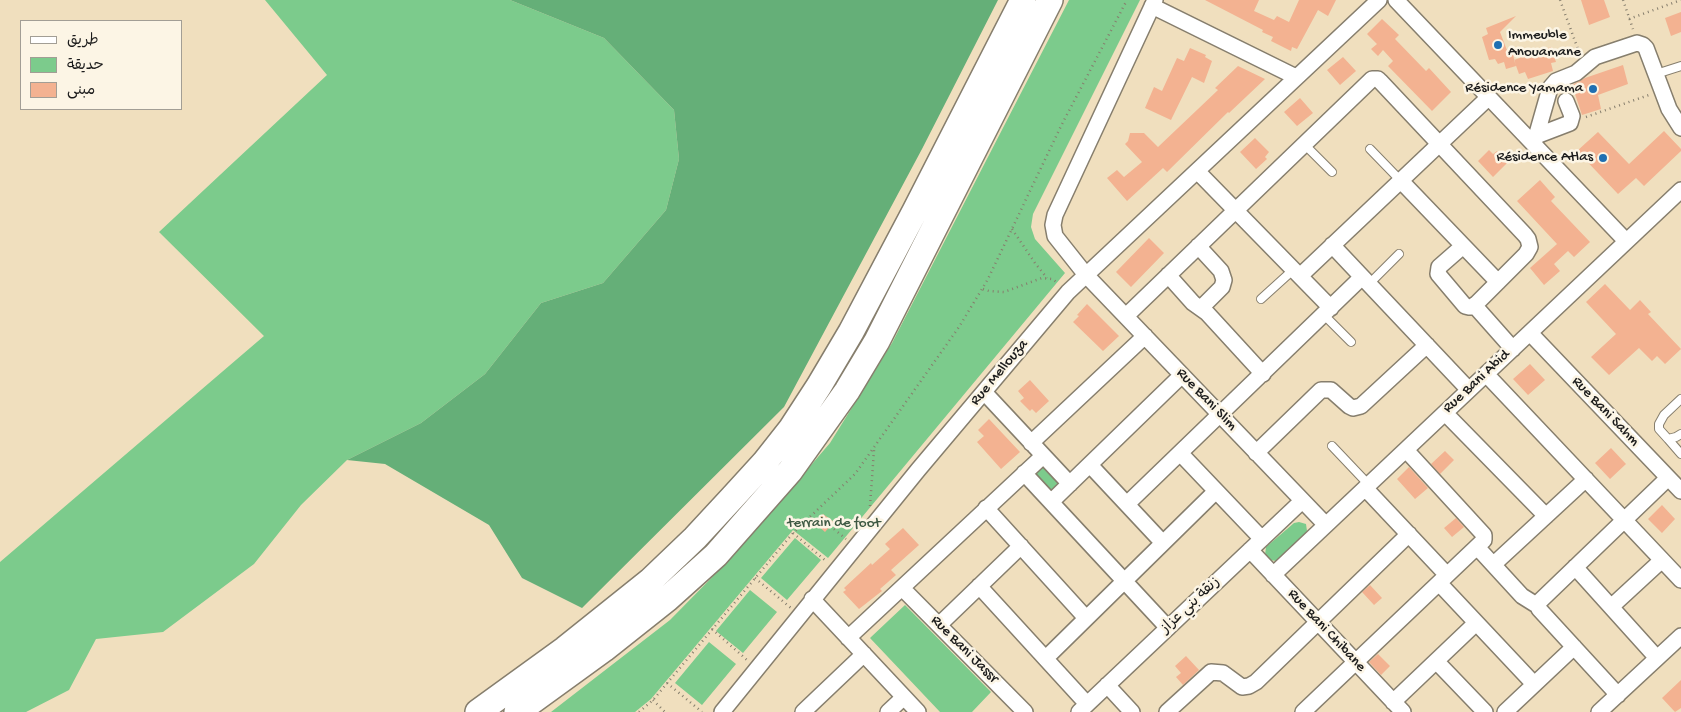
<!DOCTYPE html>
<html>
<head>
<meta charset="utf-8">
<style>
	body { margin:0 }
	#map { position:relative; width:1681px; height:712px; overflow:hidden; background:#f0dfbe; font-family:"Gochi Hand","Playpen Sans Arabic",sans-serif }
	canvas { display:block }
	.legend { position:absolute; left:20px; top:20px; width:162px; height:90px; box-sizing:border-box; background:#fcf5e5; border:1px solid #a29e95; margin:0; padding:6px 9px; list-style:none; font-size:15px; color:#1c1c1c }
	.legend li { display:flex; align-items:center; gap:10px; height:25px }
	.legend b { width:25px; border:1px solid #a29e95 }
</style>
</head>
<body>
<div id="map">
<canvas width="1681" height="712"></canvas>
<ul class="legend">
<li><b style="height:6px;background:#fff"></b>طريق</li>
<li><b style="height:14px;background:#7ccb8c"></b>حديقة</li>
<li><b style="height:14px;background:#f3b291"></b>مبنى</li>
</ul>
</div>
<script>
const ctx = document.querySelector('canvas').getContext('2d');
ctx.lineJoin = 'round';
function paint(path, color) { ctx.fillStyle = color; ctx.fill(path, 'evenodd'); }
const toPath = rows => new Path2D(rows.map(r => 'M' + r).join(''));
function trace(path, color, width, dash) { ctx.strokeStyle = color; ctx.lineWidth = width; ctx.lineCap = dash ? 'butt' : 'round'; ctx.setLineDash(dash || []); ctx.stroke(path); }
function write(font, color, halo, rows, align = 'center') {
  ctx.font = font + ' "Gochi Hand","Playpen Sans Arabic",sans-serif'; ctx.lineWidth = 5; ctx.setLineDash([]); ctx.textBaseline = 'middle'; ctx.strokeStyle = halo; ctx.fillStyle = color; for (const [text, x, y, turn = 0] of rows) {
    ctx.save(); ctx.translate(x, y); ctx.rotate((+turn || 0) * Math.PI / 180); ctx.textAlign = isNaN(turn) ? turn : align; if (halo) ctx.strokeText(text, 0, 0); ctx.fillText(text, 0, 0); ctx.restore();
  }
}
paint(toPath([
	[265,0,510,0,604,38,674,110,679,159,666,210,603,283,541,303,485,374,421,423,347,460,301,505,254,564,163,632,96,639,69,690,26,712,0,712,0,562,264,336,159,232,327,75],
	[1069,0,1140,0,1033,214,1031,227,1035,239,1065,273,828,558,793,530,651,699,635,712,551,712,670,620,733,556,830,443,892,343],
	[1041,467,1044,467,1059,482,1059,485,1051,492,1035,474],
	[1299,522,1306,524,1307,531,1305,534,1276,561,1270,560,1265,555,1266,547,1294,523],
	[795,538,821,560,787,600,761,578],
	[750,590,777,612,743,653,716,631],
	[905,605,991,692,972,712,940,712,870,638],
	[709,642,736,664,702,705,675,683]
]), '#7ccb8c');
paint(toPath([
	[510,0,998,0,922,149,784,407,582,608,522,578,489,525,385,464,347,460,421,423,485,374,541,303,603,283,666,210,679,159,674,110,604,38]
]), '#65af78');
paint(toPath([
	[1205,0,1259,0,1254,11,1274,20,1277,16,1289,22,1299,0,1336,0,1328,16,1318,10,1297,49,1292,47,1291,51,1271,41,1273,37,1262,32,1263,30],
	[1581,0,1604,0,1610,17,1589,25],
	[1681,12,1681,32,1671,36,1665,18],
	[1516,16,1500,32,1508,53,1512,51,1516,66,1506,69,1504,62,1498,64,1495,59,1489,60,1482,37,1488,34,1486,28],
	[1382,19,1399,35,1395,39,1426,71,1429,68,1451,92,1432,111,1388,66,1393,61,1383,50,1378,56,1371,49,1377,44,1367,34],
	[1551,47,1556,62,1551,63,1553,71,1528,79,1525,72,1519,74,1514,60],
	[1190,48,1206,55,1205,57,1212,61,1204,83,1192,77,1171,120,1145,108,1154,87,1162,91,1177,58,1184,61],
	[1343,57,1356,71,1340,85,1327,70],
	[1623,65,1628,84,1598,95,1601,109,1582,115,1572,85,1585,78],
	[1238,66,1265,79,1229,113,1228,112,1167,172,1163,168,1127,201,1107,178,1117,170,1124,177,1142,162,1125,144,1128,141,1130,133,1144,133,1158,147,1218,90,1215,88],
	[1300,98,1313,113,1297,126,1284,112],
	[1664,131,1681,149,1681,151,1644,186,1636,178,1618,194,1577,151,1598,132,1629,164],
	[1255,138,1269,152,1265,157,1267,159,1256,169,1240,152],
	[1489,150,1493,154,1497,151,1508,162,1493,177,1478,161],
	[1540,180,1555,197,1551,201,1590,242,1574,257,1568,251,1554,264,1560,271,1544,285,1530,268,1557,244,1517,201],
	[1149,238,1164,253,1131,287,1116,272],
	[1605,284,1630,310,1640,300,1651,312,1648,314,1681,349,1665,364,1657,356,1652,361,1639,348,1609,375,1591,357,1616,334,1586,302],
	[1087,304,1119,336,1103,351,1073,322,1079,316,1077,315],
	[1530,364,1545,380,1528,395,1513,379],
	[1030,380,1049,401,1036,413,1032,409,1030,411,1020,401,1024,398,1018,391],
	[989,419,1020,452,1001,469,977,442,984,436,978,430],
	[1611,448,1626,464,1610,479,1595,463],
	[1445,451,1454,460,1440,474,1431,464],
	[1409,467,1428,488,1415,499,1397,479],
	[1662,505,1675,519,1662,533,1648,519],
	[823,514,834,522,825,532,815,523],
	[1456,518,1464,527,1452,537,1444,528],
	[903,528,919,545,891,570,896,575,880,589,882,591,859,609,843,592,846,590,844,588,871,563,872,565,890,549,885,544],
	[1370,585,1382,598,1374,605,1362,592],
	[1378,654,1390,666,1381,675,1369,662],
	[1186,656,1199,670,1183,685,1176,677,1181,673,1175,666],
	[1681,680,1681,708,1675,712,1662,698]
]), '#f3b291');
const service = toPath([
	[1656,74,1681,66],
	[1304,144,1332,172],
	[1370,149,1401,181],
	[1369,284,1399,254],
	[1261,299,1293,270],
	[1324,315,1351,342],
	[1681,399,1664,415,1659,424,1659,429,1668,439,1676,437,1681,434],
	[1668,439,1681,454],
	[1332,446,1369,485]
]);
const minor = toPath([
	[1155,0,1055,215,1053,225,1055,236,1086,275,1326,525],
	[1396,0,1626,241],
	[1152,6,1296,77],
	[1536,136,1570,123,1572,116,1566,101],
	[1534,144,1550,88,1556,81,1576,73,1595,57,1637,43,1643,45,1646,48,1669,109,1681,128],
	[1197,171,1331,308],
	[1401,181,1498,282],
	[1332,245,1469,390],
	[1198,246,1221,271,1224,280,1222,287,1201,308],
	[1168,275,1193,303,1207,313,1263,374],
	[1300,276,1489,97],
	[1474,305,1513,349],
	[1126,316,1372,79,1378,79,1380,81,1525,235,1528,239,1530,247,1526,254,1473,307,1469,307,1465,306,1438,274,1439,267,1463,246],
	[1530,333,1681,491],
	[1486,374,1681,580],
	[984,392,1070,484],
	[1445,413,1546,516],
	[1031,443,1145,336],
	[1180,453,1262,539],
	[1256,453,1321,390,1331,390,1349,406,1353,408,1361,406,1427,345],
	[1090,465,1163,543],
	[1024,473,1168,628],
	[1365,488,1447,575],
	[1051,502,1182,375],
	[1127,504,1362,277],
	[986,508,1086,618],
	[1477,547,1522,596,1538,606],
	[1250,550,1403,712],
	[1494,564,1586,479],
	[1575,567,1657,658],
	[1273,575,1681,190],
	[1439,583,1534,684],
	[979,586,1087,704],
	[902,588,1025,712],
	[812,599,918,712],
	[1611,607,1662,560],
	[939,625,1021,546],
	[848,638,1043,456],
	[1046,658,1216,491],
	[1436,661,1485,712],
	[1107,685,1132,712],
	[1618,695,1539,609,1538,603,1668,478],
	[1393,702,1476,623],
	[722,712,918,470,1068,292,1379,0],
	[803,712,864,654],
	[888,712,904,697],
	[1079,712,1302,501],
	[1167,712,1211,672,1223,673,1242,687,1249,686,1256,682,1409,534],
	[1303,712,1484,540,1484,535,1406,450],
	[1505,712,1574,647],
	[1599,712,1681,636]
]);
const trunk = toPath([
	[478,712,565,649,650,581,695,538,733,497,765,462,791,429,819,386,851,332,915,211,1023,0],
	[517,712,604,649,667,599,716,555,790,471,847,391,877,341,1050,0]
]);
trace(service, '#867e6d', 10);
trace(minor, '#867e6d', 18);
trace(trunk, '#867e6d', 28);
trace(toPath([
	[1560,0,1579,52],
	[1623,0,1633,29],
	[1629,19,1681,0],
	[1586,117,1649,95],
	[1012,229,1035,263,1047,278],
	[983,289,989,291,1004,292,1042,278,1052,279,1058,283],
	[870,506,874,450],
	[834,529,846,539],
	[793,533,826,561],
	[755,578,791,608],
	[712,629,747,660],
	[667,683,702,712],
	[653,700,665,712],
	[639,712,653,700,793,533,855,474,959,327,988,279,1061,126,1127,0]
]), '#867e6d', 2.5, [1, 4]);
trace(service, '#fff', 8);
trace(minor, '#fff', 15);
trace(trunk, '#fff', 25);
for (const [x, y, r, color] of [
	[1498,45,5,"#1f6fb2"],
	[1593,89,5,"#1f6fb2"],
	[1603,158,5,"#1f6fb2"]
]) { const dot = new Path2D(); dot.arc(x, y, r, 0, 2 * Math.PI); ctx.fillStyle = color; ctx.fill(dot); trace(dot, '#fcf5e5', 2); }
write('15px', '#1c1c1c', '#fcf5e5', [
	["Immeuble",1508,36,"left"],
	["Anouamane",1508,53,"left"],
	["Résidence Yamama",1583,89],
	["Résidence Atlas",1593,158]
], 'right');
write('15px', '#1c1c1c', '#fcf5e5', [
	["Rue Mellouza",1000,373,-50],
	["Rue Bani Abid",1477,382,-43],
	["Rue Bani Slim",1206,400,46],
	["Rue Bani Sahm",1605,412,46],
	["زنقة بني عزاز",1191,606,-43],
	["Rue Bani Chibane",1326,631,47],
	["Rue Bani Jassr",964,650,45]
]);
write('15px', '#3e5943', '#fcf5e5', [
	["terrain de foot",834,524]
]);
</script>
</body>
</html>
